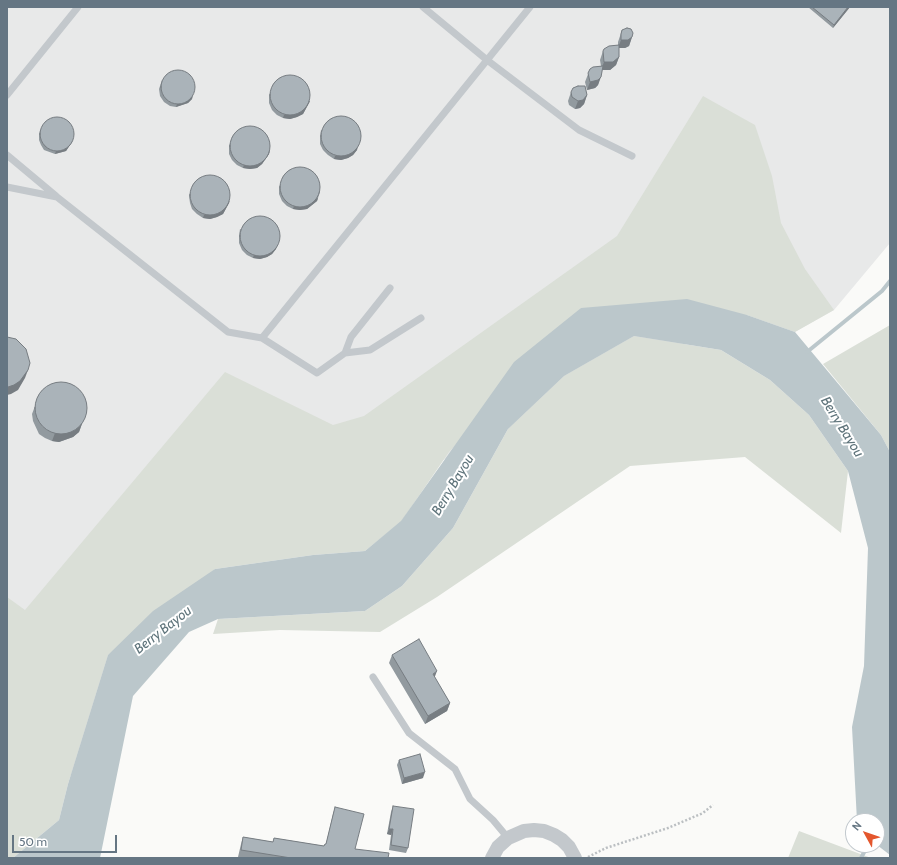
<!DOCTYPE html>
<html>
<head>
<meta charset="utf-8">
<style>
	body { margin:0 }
	#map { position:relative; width:897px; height:865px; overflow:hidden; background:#fafaf8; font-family:Cabin,sans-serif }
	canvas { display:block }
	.frame { position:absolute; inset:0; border:8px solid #657683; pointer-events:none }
	.north { position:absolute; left:845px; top:813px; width:40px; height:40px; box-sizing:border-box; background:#fff; border:1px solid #c1c8cd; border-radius:50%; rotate:310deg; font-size:11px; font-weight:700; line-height:16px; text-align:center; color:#657683 }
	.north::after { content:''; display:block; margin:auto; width:14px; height:18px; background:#e4572e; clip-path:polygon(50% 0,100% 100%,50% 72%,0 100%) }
	.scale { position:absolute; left:12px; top:835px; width:105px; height:18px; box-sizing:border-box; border:2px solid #657683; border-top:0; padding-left:5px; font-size:12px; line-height:14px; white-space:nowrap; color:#657683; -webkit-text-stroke:3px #fff; paint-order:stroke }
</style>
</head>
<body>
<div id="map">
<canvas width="897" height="865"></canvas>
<div class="frame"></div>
<div class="north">N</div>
<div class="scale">50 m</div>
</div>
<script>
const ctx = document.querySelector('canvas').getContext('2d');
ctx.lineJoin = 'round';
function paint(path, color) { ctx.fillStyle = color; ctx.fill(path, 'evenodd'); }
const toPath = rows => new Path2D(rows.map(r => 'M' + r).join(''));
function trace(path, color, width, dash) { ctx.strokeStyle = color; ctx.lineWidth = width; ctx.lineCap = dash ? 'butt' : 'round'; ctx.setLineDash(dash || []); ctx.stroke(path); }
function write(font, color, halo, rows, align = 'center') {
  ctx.font = font + ' Cabin,sans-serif'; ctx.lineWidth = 4; ctx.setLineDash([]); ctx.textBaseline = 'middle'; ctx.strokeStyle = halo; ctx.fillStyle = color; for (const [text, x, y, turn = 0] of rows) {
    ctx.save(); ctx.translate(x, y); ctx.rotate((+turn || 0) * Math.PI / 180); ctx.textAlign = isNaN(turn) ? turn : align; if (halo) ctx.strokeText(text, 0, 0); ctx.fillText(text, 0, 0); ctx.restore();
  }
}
paint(toPath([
	[7,7,890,7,890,243,834,310,795,332,747,315,215,569,13,858,7,858]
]), '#e8e9e9');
paint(toPath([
	[703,96,755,125,772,176,781,223,805,269,834,310,795,332,747,315,581,308,449,452,401,522,365,551,313,555,215,569,108,655,68,784,59,820,13,858,7,858,7,597,25,610,225,372,333,425,364,416,617,236],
	[890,325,890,452,881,435,823,364],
	[634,336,721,350,770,380,809,415,848,471,841,533,745,457,630,466,437,597,380,632,280,630,213,634,218,619,365,611,402,586,453,528,508,429,564,376],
	[799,831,871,858,788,858]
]), '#dadfd7');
paint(toPath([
	[687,299,747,315,795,332,881,435,890,452,890,855,877,845,877,821,857,821,852,727,864,666,868,548,848,471,809,415,770,380,721,350,634,336,564,376,508,429,453,528,402,586,365,611,218,619,189,632,133,696,100,858,13,858,59,820,68,784,108,655,153,611,215,569,313,555,365,551,401,521,514,362,581,308]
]), '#bbc7cb');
trace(toPath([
	[807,352,882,291,890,281],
	[861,858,868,845]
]), '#bbc7cb', 4);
trace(toPath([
	[588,857,606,848,668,828,703,813,713,805]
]), '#bbbfc2', 2.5, [2, 2]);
trace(toPath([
	[423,7,487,60,579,130,632,156],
	[7,95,78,7],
	[7,155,56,196],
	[7,187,57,197,228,332,262,338,530,7],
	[262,338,317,373,345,353,351,337,390,288],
	[345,353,370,350,421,318],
	[373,677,409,733,455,769,470,799,493,820,508,838]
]), '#c3c8cc', 7);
trace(toPath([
	[492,858,498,847,508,838,524,831,534,830,544,831,554,835,562,840,569,847,575,858]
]), '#c3c8cc', 14);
paint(toPath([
	[808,7,850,7,833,28],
	[622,30,632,37,629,46,625,48,619,48,619,57,616,65,610,70,602,70,598,85,595,88,587,90,585,82,590,69,601,66,600,60,603,51,618,45,618,42],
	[162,80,192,99,188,103,176,107,170,106,164,102,160,96,159,89],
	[272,87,310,101,309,103,303,114,297,117,290,119,283,118,277,115,272,110,269,103,269,96],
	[571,92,587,95,584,104,580,108,575,109,569,105,568,101],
	[321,130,357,150,353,155,348,158,341,160,334,159,328,155,323,150,320,144,320,137],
	[40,131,72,142,66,151,55,154,44,150,41,145,39,140,39,134],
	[232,137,269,154,262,164,257,168,250,169,243,168,237,165,232,160,229,154,229,146],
	[281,181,320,192,317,201,307,209,300,210,293,209,287,206,282,201,279,194,279,188],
	[192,187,229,203,223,214,217,217,210,219,203,218,197,214,192,209,190,203,189,196],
	[240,229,277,246,276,249,272,254,267,257,260,259,253,258,247,255,242,250,239,243,239,236],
	[40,393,84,418,79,432,73,437,59,442,52,441,45,438,39,434,33,421,32,414],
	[392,655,435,678,450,703,447,711,425,724,389,663],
	[399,760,423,778,402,784,397,765],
	[393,806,408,848,406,853,389,850,391,835,387,834,391,812],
	[335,807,355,849,388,858,242,858,238,857,241,844,243,837,273,842,274,838,324,846,325,844,326,844,333,814]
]), '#929a9f');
paint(toPath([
	[848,7,850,7,833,28,834,25],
	[632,37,629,46,625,48,618,48,621,40],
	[619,57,616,65,610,70,601,70,604,62],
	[601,77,598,85,595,88,587,90,590,82],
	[587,95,584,104,580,108,575,109,578,101],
	[193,96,192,99,188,103,176,107,177,104],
	[310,101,309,103,303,114,297,117,290,119,283,118,284,115],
	[73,139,72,142,66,151,55,154,56,151],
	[358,147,357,150,353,155,348,158,341,160,334,159,335,156],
	[270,151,269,154,262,164,257,168,250,169,243,168,244,165],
	[318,198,317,201,307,209,300,210,293,209,294,206],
	[230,201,229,203,223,214,217,217,210,219,203,218,204,215],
	[277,246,276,249,272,254,267,257,260,259,253,258,254,255],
	[28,370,25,378,18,390,11,394,7,395,7,387],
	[87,410,79,432,73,437,59,442,52,441,55,433],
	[437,671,434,679,433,674],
	[450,703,447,711,425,724,428,716],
	[425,772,423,778,402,784,404,778],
	[389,829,393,829,391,835,387,834]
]), '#777d82');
const building = toPath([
	[812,7,848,7,834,25,812,7],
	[627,28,631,29,633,33,632,37,628,40,621,40,621,34,622,30,627,28],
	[619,45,619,57,613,62,604,62,603,51,604,49,609,46,619,45],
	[603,66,601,77,598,80,590,82,588,73,590,69,593,67,603,66],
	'161 87a17 17 0 1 1 34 0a17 17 0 1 1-34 0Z',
	'270 95a20 20 0 1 1 40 0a20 20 0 1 1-40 0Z',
	[578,86,585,86,587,95,583,100,578,101,572,97,571,92,573,88,578,86],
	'321 136a20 20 0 1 1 40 0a20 20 0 1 1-40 0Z',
	'40 134a17 17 0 1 1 34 0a17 17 0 1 1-34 0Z',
	'230 146a20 20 0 1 1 40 0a20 20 0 1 1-40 0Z',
	'280 187a20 20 0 1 1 40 0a20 20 0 1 1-40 0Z',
	'190 195a20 20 0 1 1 40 0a20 20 0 1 1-40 0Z',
	'240 236a20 20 0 1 1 40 0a20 20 0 1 1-40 0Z',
	[7,337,16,339,26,349,30,363,28,370,20,381,14,385,8,387,7,387,7,337],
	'35 408a26 26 0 1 1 52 0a26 26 0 1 1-52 0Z',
	[419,639,437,671,433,674,450,703,428,716,392,655,419,639],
	[420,754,425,772,404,778,399,760,420,754],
	[393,806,414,809,408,848,391,845,393,829,389,829,393,806],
	[335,807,364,814,355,849,389,853,388,858,291,858,241,850,243,837,273,842,274,838,324,846,325,844,326,844,335,807]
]);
paint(building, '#aab3b9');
trace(building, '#777d82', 1);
write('italic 14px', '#60757c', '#fff', [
	["Berry Bayou",842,427,58],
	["Berry Bayou",453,485,-59],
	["Berry Bayou",163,630,-38]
]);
</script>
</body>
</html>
